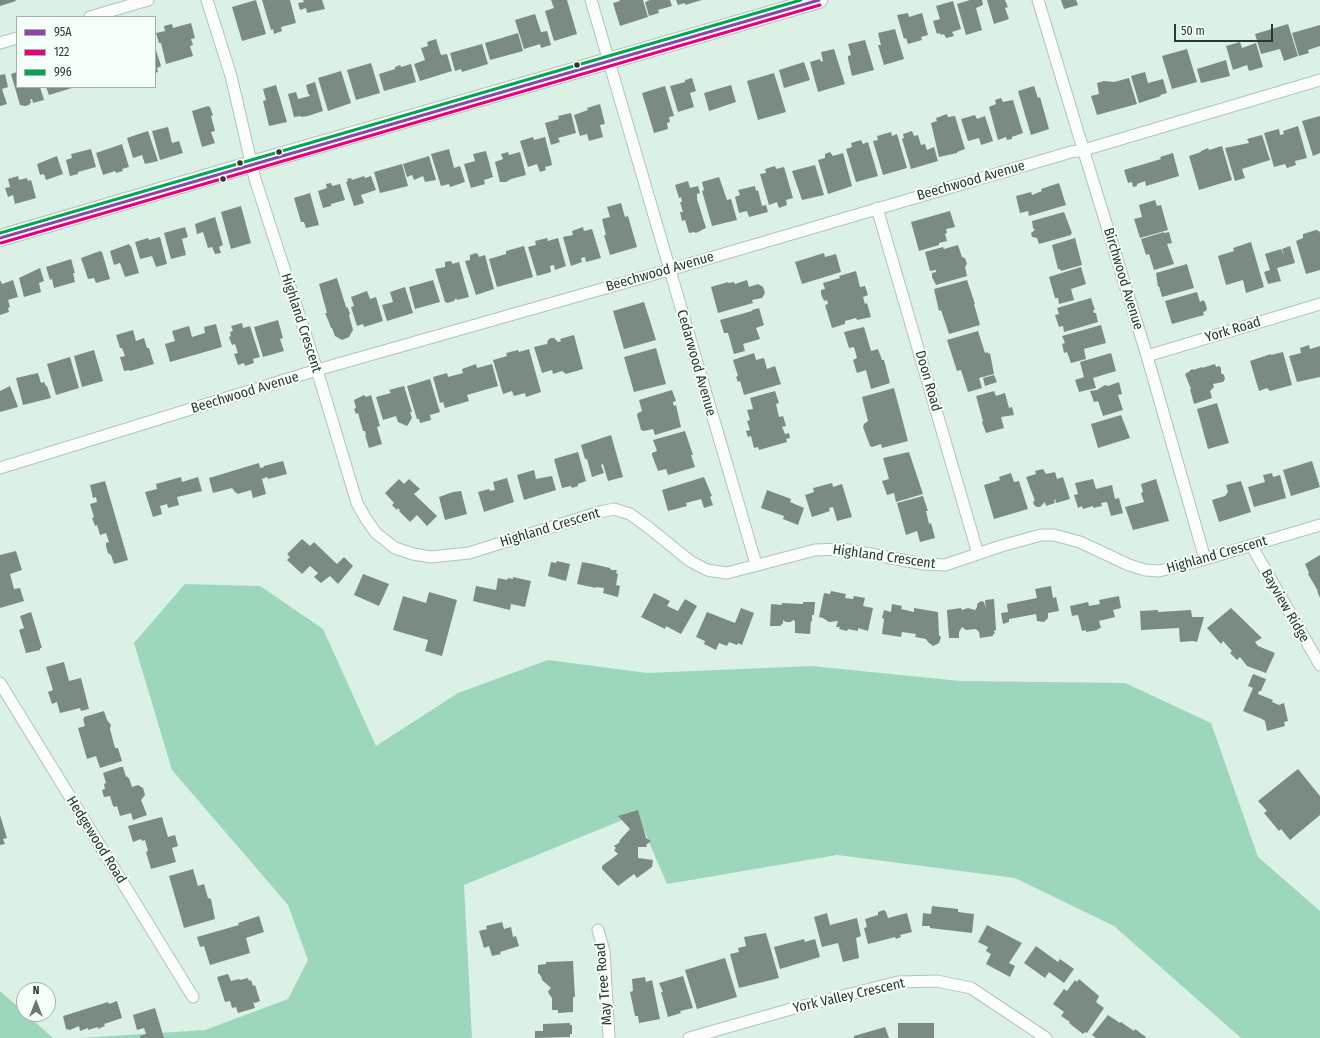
<!DOCTYPE html>
<html>
<head>
<meta charset="utf-8">
<style>
	body { margin:0 }
	#map { position:relative; width:1320px; height:1038px; overflow:hidden; background:#dbf1e6; font-family:"Fira Sans Condensed",sans-serif }
	canvas { display:block }
	.legend { position:absolute; left:16px; top:16px; width:140px; height:72px; box-sizing:border-box; background:#f6fefa; border:1px solid #a4afaa; margin:0; padding:5px 7px; list-style:none; font-size:12px; color:#2a3932 }
	.legend li { display:flex; align-items:center; gap:8px; height:20px }
	.legend b { width:20px; border:1px solid #a4afaa }
	.north { position:absolute; left:16px; top:982px; width:40px; height:40px; box-sizing:border-box; background:#f6fefa; border:1px solid #a4afaa; border-radius:50%; rotate:0deg; font-size:11px; font-weight:700; line-height:16px; text-align:center; color:#2a3932 }
	.north::after { content:''; display:block; margin:auto; width:14px; height:18px; background:#687971; clip-path:polygon(50% 0,100% 100%,50% 72%,0 100%) }
	.scale { position:absolute; left:1174px; top:24px; width:99px; height:18px; box-sizing:border-box; border:2px solid #2a3932; border-top:0; padding-left:5px; font-size:12px; line-height:14px; white-space:nowrap; color:#2a3932; -webkit-text-stroke:3px #f6fefa; paint-order:stroke }
</style>
</head>
<body>
<div id="map">
<canvas width="1320" height="1038"></canvas>
<ul class="legend">
<li><b style="height:5px;background:#8e44ad"></b>95A</li>
<li><b style="height:5px;background:#e5007d"></b>122</li>
<li><b style="height:5px;background:#00a651"></b>996</li>
</ul>
<div class="north">N</div>
<div class="scale">50 m</div>
</div>
<script>
const ctx = document.querySelector('canvas').getContext('2d');
ctx.lineJoin = 'round';
function paint(path, color) { ctx.fillStyle = color; ctx.fill(path, 'evenodd'); }
const toPath = rows => new Path2D(rows.map(r => 'M' + r).join(''));
function trace(path, color, width, dash) { ctx.strokeStyle = color; ctx.lineWidth = width; ctx.lineCap = dash ? 'butt' : 'round'; ctx.setLineDash(dash || []); ctx.stroke(path); }
function write(font, color, halo, rows, align = 'center') {
  ctx.font = font + ' "Fira Sans Condensed",sans-serif'; ctx.lineWidth = 4; ctx.setLineDash([]); ctx.textBaseline = 'middle'; ctx.strokeStyle = halo; ctx.fillStyle = color; for (const [text, x, y, turn = 0] of rows) {
    ctx.save(); ctx.translate(x, y); ctx.rotate((+turn || 0) * Math.PI / 180); ctx.textAlign = isNaN(turn) ? turn : align; if (halo) ctx.strokeText(text, 0, 0); ctx.fillText(text, 0, 0); ctx.restore();
  }
}
paint(toPath([
	[185,584,260,586,323,629,376,746,458,693,548,660,647,673,812,666,960,681,1125,683,1211,723,1258,857,1320,911,1320,1038,1241,1038,1114,926,1015,878,837,855,667,884,637,814,464,885,472,1038,80,1038,205,1030,288,999,308,960,288,905,172,770,134,643],
	[0,991,24,1012,24,1014,26,1014,53,1038,0,1038]
]), '#9cd7bc');
paint(toPath([
	[0,0,15,0,16,1,0,6],
	[256,0,266,34,242,41,232,7],
	[262,0,290,0,296,23,281,27,282,31,274,34,273,29,271,30],
	[303,0,322,0,325,9,307,13,306,8,300,10,298,3,304,2],
	[551,0,567,0,577,34,554,41,545,11,554,8],
	[619,0,643,0,648,17,620,26,613,3,620,1],
	[650,0,670,0,672,6,658,10,659,13,649,16,645,2],
	[676,0,702,0,685,5,685,3,678,5],
	[970,0,982,0,983,5,976,8,982,30,966,35,957,4],
	[987,0,1005,0,1008,7,1005,8,1009,19,994,24],
	[1061,0,1076,0,1078,5,1064,9],
	[953,1,961,29,952,32,954,36,946,38,944,34,941,35,940,33,937,34,933,21,940,19,936,6],
	[908,13,909,17,922,13,928,35,921,37,922,40,908,44,906,38,904,39,897,15],
	[535,14,541,32,547,31,551,45,541,48,540,44,524,49,515,20],
	[191,23,195,38,191,39,193,45,190,46,193,56,166,64,161,43,159,43,156,33,165,31,164,26,172,24,173,28],
	[1288,24,1298,56,1284,61,1280,49,1261,54,1255,34],
	[1320,25,1320,46,1308,50,1309,53,1299,56,1292,33],
	[895,29,904,59,884,65,878,45,881,45,878,33],
	[518,33,523,51,490,60,485,43],
	[436,39,441,55,447,54,452,71,420,81,414,64,425,60,421,48,428,46,427,42],
	[865,40,874,70,852,76,848,59,848,56,851,55,848,44],
	[1240,42,1242,48,1256,43,1263,67,1249,71,1247,65,1233,70,1226,46],
	[482,44,488,64,462,72,461,69,455,71,450,53],
	[155,47,161,66,157,68,158,72,155,73],
	[834,49,845,84,818,92,810,62,820,59,821,62,823,61,821,52],
	[1187,49,1197,82,1172,89,1162,56],
	[1226,60,1230,76,1201,83,1197,69],
	[804,62,810,80,784,88,779,70],
	[371,63,380,93,356,100,347,70],
	[411,64,416,82,384,91,379,74,395,69,395,67,400,65,401,67],
	[341,71,351,103,328,111,318,78],
	[17,72,17,87,40,87,44,100,33,103,32,99,30,100,31,102,29,105,25,106,20,105,11,74],
	[1145,72,1148,83,1163,79,1167,93,1160,95,1161,96,1139,103,1131,76],
	[774,73,786,112,758,120,747,81],
	[5,74,8,87,2,89,7,104,0,106,0,75],
	[692,78,696,91,690,93,694,107,678,112,670,86,685,82,685,80],
	[1129,78,1137,104,1097,115,1091,96,1099,94,1097,83,1104,81,1114,82],
	[315,82,323,111,308,116,301,117,301,116,294,117,288,94,296,92,298,99,310,96,308,93,306,85],
	[276,85,287,122,269,126,263,101,266,100,263,89],
	[731,85,736,102,709,111,704,93],
	[665,86,674,116,669,117,670,122,667,123,668,129,654,133,642,93],
	[1034,86,1038,98,1040,97,1049,129,1031,135,1018,91],
	[46,87,75,87,49,95],
	[1001,98,1003,102,1013,100,1023,133,1012,137,1012,139,1007,140,1006,137,998,140,989,107,996,104,995,100],
	[600,104,605,124,600,125,603,137,589,141,587,134,580,136,574,115,588,110,587,108],
	[208,106,210,107,213,115,211,116,215,131,211,132,215,143,202,147,192,111],
	[571,113,576,133,558,138,560,142,551,145,545,123,559,119,558,116],
	[947,114,948,117,955,116,965,149,957,152,957,153,939,157,931,123,937,121,936,118],
	[975,115,977,119,985,116,993,141,981,145,979,138,968,141,961,119],
	[1320,116,1320,153,1313,156,1302,121],
	[1298,126,1307,158,1295,161,1296,165,1287,168,1285,164,1274,167,1264,133,1279,129,1280,135,1284,134,1283,131],
	[168,127,172,143,179,141,183,153,160,160,152,131],
	[148,131,158,161,145,164,142,155,133,158,127,138],
	[912,131,914,136,918,135,921,145,925,144,927,150,934,147,938,161,911,169,902,139,904,138,903,134],
	[891,132,892,136,897,134,907,168,883,175,873,141,878,140,877,136],
	[1262,135,1270,160,1242,169,1245,178,1235,181,1225,148,1249,143,1247,139],
	[533,137,534,140,545,137,551,160,552,165,545,167,546,170,540,172,537,164,528,167,520,141],
	[861,140,863,144,868,142,878,176,856,182,846,149,852,147,851,143],
	[122,144,129,167,122,169,123,171,116,173,115,171,103,175,96,153],
	[1222,146,1232,180,1199,190,1189,156,1201,152,1201,151,1208,148,1209,150],
	[91,149,96,167,78,172,78,174,70,176,66,160,72,158,71,154],
	[449,149,454,168,460,166,465,182,450,187,449,184,441,186,431,154],
	[486,151,493,177,484,180,485,184,471,188,464,164,475,161,473,154],
	[508,152,509,155,520,152,526,175,511,179,506,182,500,182,495,162,503,159,501,154],
	[830,152,833,156,843,153,852,186,828,194,818,160,825,158,825,154],
	[1173,153,1179,176,1146,186,1145,181,1137,184,1137,186,1133,187,1132,182,1128,183,1124,170,1161,159,1160,157],
	[57,156,63,174,46,180,44,174,40,175,37,164],
	[429,156,436,180,425,182,423,176,414,180,412,175,407,177,403,164],
	[402,164,408,186,380,193,374,172],
	[815,165,824,195,802,200,792,171],
	[775,166,776,169,784,167,793,198,786,200,787,205,779,208,777,202,769,205,760,174,766,173,765,169],
	[18,176,19,180,27,178,28,181,31,180,36,198,15,204,13,195,8,197,5,188,10,187,8,179],
	[364,176,365,178,371,176,376,190,361,195,364,203,354,206,346,182,348,181,347,179,351,178,352,180],
	[719,177,727,200,731,199,737,220,712,226,702,191,704,190,702,182],
	[688,181,690,188,698,186,700,193,697,194,697,199,706,228,696,233,694,232,689,233,685,220,682,221,680,212,683,212,680,202,682,202,681,197,679,198,675,185],
	[331,183,332,186,340,184,345,200,331,204,331,206,323,208,318,191,327,188,326,184],
	[1059,183,1066,205,1029,216,1028,211,1020,213,1016,196,1031,192,1032,195,1042,191,1041,189],
	[755,186,756,191,758,190,762,206,766,205,768,212,749,217,747,211,739,213,735,197,740,195,738,190],
	[310,193,319,225,306,228,304,222,301,222,294,198],
	[1155,200,1157,206,1161,205,1168,230,1140,238,1134,219,1142,217,1139,205],
	[621,203,625,217,628,216,637,247,610,255,604,235,606,235,602,219,610,217,607,207],
	[241,206,251,243,231,249,221,212],
	[950,211,955,227,946,229,947,233,945,234,947,241,939,243,939,245,919,251,911,222],
	[1064,212,1072,233,1071,234,1071,235,1039,244,1037,238,1032,237,1031,233,1035,230,1033,228,1032,221],
	[215,217,223,245,219,247,221,253,215,254,212,247,208,248,203,232,197,234,195,224],
	[185,227,188,237,182,239,186,255,171,259,164,233],
	[583,227,584,231,592,229,601,258,586,262,585,257,581,258,582,262,571,266,563,237,573,235,572,231],
	[1316,230,1319,231,1320,233,1320,270,1306,274,1296,241,1303,238,1303,234],
	[1164,232,1164,233,1169,232,1172,243,1167,244,1174,264,1154,270,1149,254,1146,255,1141,239],
	[160,237,167,264,156,267,152,256,140,259,135,242,148,238,149,240],
	[547,238,548,241,558,238,566,266,555,270,554,265,550,266,551,272,537,276,528,247,536,245,535,241],
	[1075,238,1082,265,1061,271,1060,269,1058,269,1052,245],
	[1251,242,1264,287,1246,293,1243,280,1226,285,1218,256,1234,251,1233,248],
	[129,244,130,246,131,246,139,273,125,277,120,263,114,265,110,251],
	[958,245,962,257,965,258,967,264,965,267,967,276,936,285,932,277,932,273,936,272,936,270,930,271,925,252,943,247,944,249],
	[524,246,533,277,497,287,489,259,506,254,506,251],
	[1290,246,1295,263,1277,268,1281,281,1268,284,1264,272,1270,270,1265,254,1281,249,1284,256,1282,249],
	[100,251,102,252,110,279,96,283,94,278,88,279,81,258],
	[476,253,478,254,479,257,485,255,494,289,476,295,465,261,470,260,470,255],
	[824,253,825,257,836,254,841,272,802,284,795,262],
	[71,259,75,273,73,273,75,282,54,288,52,279,50,280,46,267],
	[450,261,452,262,452,264,459,262,469,297,457,300,456,298,454,301,447,303,445,302,435,269,445,267,445,262],
	[1187,264,1194,288,1162,297,1159,286,1158,287,1156,273],
	[1081,267,1086,284,1071,289,1074,300,1059,304,1058,298,1055,298,1049,277],
	[40,268,44,281,39,283,41,292,24,297,19,278],
	[856,271,860,287,865,286,868,295,863,297,865,304,867,303,871,317,857,320,856,318,845,321,845,324,832,328,825,305,828,304,827,300,824,301,821,294,821,290,825,289,823,283,840,278,839,276],
	[337,278,346,307,348,308,350,314,349,315,353,330,349,337,342,340,335,336,332,328,331,328,328,320,325,313,327,313,319,284],
	[0,280,2,284,13,280,18,297,8,300,10,307,8,308,9,312,0,315],
	[433,280,440,302,415,309,409,287],
	[747,280,749,287,758,284,763,287,765,293,762,298,752,300,753,303,718,313,711,287,728,282,728,283,734,282,735,284],
	[967,280,975,304,974,304,980,325,949,334,941,310,939,311,934,289],
	[405,287,413,313,387,321,382,305,393,302,390,292],
	[367,291,370,299,376,297,383,321,364,327,363,324,357,326,351,307,354,306,351,297],
	[1197,292,1200,302,1203,300,1205,302,1207,309,1206,311,1203,312,1204,315,1172,324,1165,301],
	[1091,298,1095,310,1093,310,1094,313,1096,313,1098,322,1064,332,1063,326,1059,327,1055,315,1059,314,1057,308],
	[644,302,656,340,624,349,613,311],
	[759,308,764,325,756,328,760,339,743,344,745,351,734,354,728,333,724,333,720,320,752,311,752,310],
	[278,320,283,338,280,339,284,351,263,357,254,327],
	[242,323,243,328,250,326,260,357,253,359,254,363,245,366,244,363,238,365,234,354,238,353,235,344,232,345,229,337,231,336,230,332,233,331,231,326],
	[216,324,222,347,170,362,165,344,175,341,172,331,189,326,192,337,205,333,204,327],
	[1101,325,1106,343,1084,349,1086,359,1071,363,1067,352,1064,353,1062,344,1065,343,1062,336],
	[864,327,871,351,878,349,882,360,884,360,890,383,871,389,866,370,857,373,853,360,857,358,854,347,849,348,844,332],
	[133,330,136,341,144,338,147,348,149,348,154,364,130,371,129,370,124,371,120,357,125,356,122,348,120,348,116,335],
	[978,331,985,353,988,352,988,354,990,353,994,374,979,378,982,388,968,392,961,370,957,371,947,340],
	[574,335,583,369,566,374,562,371,553,374,552,370,542,373,534,347,547,344,548,340,551,338,554,338,558,342,561,341,560,339],
	[1309,345,1310,349,1320,346,1320,377,1297,382,1289,356,1301,353,1300,348],
	[656,348,666,384,634,392,624,357],
	[529,349,541,392,526,397,525,393,514,396,512,391,503,394,493,360,507,356,506,353,518,350,519,352],
	[94,350,103,381,82,387,74,356],
	[1283,352,1292,385,1270,391,1267,388,1259,391,1250,361,1271,354,1271,355],
	[754,353,756,360,764,358,767,369,775,366,781,384,744,395,740,381,738,382,736,377,738,376,733,360],
	[1111,353,1116,371,1093,378,1096,388,1079,392,1075,380,1084,377,1080,362],
	[70,357,79,388,56,395,47,364],
	[476,364,477,368,492,364,498,386,467,395,469,401,445,408,443,402,440,403,433,377,447,373,448,377,463,373,462,369],
	[1215,364,1216,367,1219,366,1221,368,1221,373,1224,375,1225,379,1223,382,1213,384,1214,387,1210,391,1212,398,1194,404,1190,389,1191,389,1185,374,1190,371,1190,370,1193,369,1193,370,1202,367,1202,368],
	[38,373,41,383,44,382,46,386,47,386,51,398,23,405,16,378],
	[994,375,997,382,985,386,983,378],
	[430,379,440,412,430,415,431,420,420,423,419,419,417,419,407,386],
	[1119,382,1122,394,1118,395,1123,410,1103,416,1098,401,1094,402,1090,391,1097,390,1105,385,1108,386],
	[10,386,18,407,0,412,0,391],
	[404,386,412,412,410,412,412,418,407,426,398,422,396,416,383,420,376,397,391,393,389,390],
	[894,388,908,441,882,448,881,444,872,447,870,446,863,427,864,424,868,421,862,397],
	[672,390,676,401,673,402,673,403,674,406,676,405,681,427,655,435,653,429,644,431,641,430,637,415,638,413,642,411,639,400],
	[775,391,779,403,776,404,779,417,783,416,786,426,782,427,785,434,789,433,790,438,786,439,787,442,759,450,758,447,754,448,751,436,748,437,746,431,750,430,747,421,750,420,747,410,753,409,750,398],
	[994,391,996,396,1005,393,1009,408,1012,407,1014,415,1001,417,1004,428,986,433,982,422,983,421,976,396],
	[364,395,366,397,371,395,380,426,377,427,382,444,369,448,365,435,366,435,365,431,363,431,358,413,356,414,354,409,356,408,354,400],
	[1217,403,1229,443,1208,449,1197,409],
	[1121,415,1130,438,1098,448,1091,424],
	[685,431,693,455,691,455,695,467,668,475,666,469,658,471,652,455,652,453,657,451,653,440],
	[611,435,623,477,608,481,603,464,601,465,604,473,592,477,587,459,585,459,581,445],
	[578,452,586,481,578,484,578,486,572,488,571,486,562,488,554,459],
	[909,452,923,494,896,502,894,493,887,495,882,481,889,479,883,458],
	[283,461,287,474,268,479,267,477,262,479,266,494,253,498,251,490,238,494,235,492,232,488,213,493,209,478,259,463,260,468,264,467,264,466],
	[1312,461,1320,487,1291,496,1283,470],
	[1043,469,1046,474,1055,472,1057,479,1063,477,1070,499,1056,503,1055,499,1054,500,1055,503,1046,506,1045,502,1040,507,1037,507,1034,505,1033,501,1035,501,1026,477,1036,474,1035,471],
	[534,470,536,479,552,476,556,490,524,500,517,475],
	[1011,473,1014,482,1019,481,1028,509,994,519,984,485,1000,480,999,477],
	[1272,473,1273,477,1280,475,1286,498,1254,507,1248,487,1265,482,1263,475],
	[181,477,182,482,198,477,202,491,177,497,179,505,168,508,167,504,160,506,162,514,153,517,145,492,157,489,156,484],
	[704,477,712,496,710,497,713,505,704,508,701,499,686,503,687,506,668,511,662,490],
	[507,478,514,502,484,512,478,492,489,489,490,491,495,490,493,482],
	[399,479,404,484,409,479,420,489,414,494,437,516,427,526,417,515,410,522,399,511,400,510,398,508,397,510,392,505,394,503,385,493],
	[1093,479,1096,489,1112,485,1115,499,1119,498,1123,513,1111,516,1107,502,1101,503,1102,506,1093,508,1093,506,1083,509,1082,506,1078,508,1074,495,1078,494,1075,483],
	[1156,479,1169,521,1133,530,1125,507,1144,502,1141,493,1143,492,1141,484],
	[105,481,128,560,118,563,114,564,111,555,108,553,106,546,106,543,109,542,106,533,100,535,97,525,95,526,92,518,94,517,90,504,97,502,96,497,93,498,90,485],
	[1241,481,1251,512,1219,522,1212,500,1225,496,1228,492,1226,485],
	[832,483,833,487,842,484,852,517,837,521,833,507,829,508,830,511,812,517,805,495,814,492,813,488],
	[767,490,791,499,790,502,804,508,798,525,783,519,784,516,761,508],
	[461,491,467,514,445,520,439,497,453,492],
	[923,496,928,511,926,511,929,524,931,523,935,538,920,542,917,531,906,535,897,503],
	[302,539,310,546,314,542,337,564,344,557,353,566,338,584,330,576,321,583,314,577,318,573,310,566,302,574,287,560,290,557,287,554],
	[16,551,22,570,10,574,14,589,20,588,24,601,0,608,0,555],
	[1320,555,1320,598,1317,591,1318,591,1308,574,1309,573,1305,564],
	[557,561,570,564,566,581,548,576,551,562,556,563],
	[582,562,593,564,610,568,610,569,612,570,617,570,616,573,618,574,616,585,620,586,618,597,603,593,604,588,596,587,596,588,577,584],
	[363,574,389,584,379,606,354,595],
	[513,577,531,581,525,607,511,604,510,610,473,601,476,586,496,590,498,578,507,580,508,578,513,579],
	[1051,586,1053,598,1056,597,1059,611,1048,613,1048,618,1044,622,1037,621,1036,614,1009,619,1009,622,1003,624,1001,613,1008,612,1007,604,1037,598,1035,589],
	[831,591,846,594,845,598,853,599,854,596,865,598,863,606,873,608,868,631,858,628,858,631,848,629,847,631,839,629,840,627,836,627,838,621,829,622,823,618,819,617,824,593,830,594],
	[429,592,457,600,442,656,425,651,428,640,393,630,403,596,426,603],
	[654,593,670,601,667,606,678,611,685,599,697,606,681,634,666,626,665,629,641,617],
	[1119,596,1121,608,1113,610,1115,617,1099,621,1101,628,1097,629,1098,630,1086,632,1086,630,1082,631,1078,615,1072,616,1070,606,1088,602,1089,606,1100,604,1099,600],
	[994,599,996,630,994,631,995,634,993,634,993,636,980,638,979,632,976,629,966,630,962,627,959,632,959,638,949,638,947,611,947,610,961,608,962,610,968,608,975,610,977,607,977,604,981,601,984,602,986,609,985,600],
	[803,602,815,602,814,615,812,615,812,621,811,621,810,634,795,633,795,621,793,620,791,622,786,622,783,620,783,623,780,626,770,626,771,604,782,605,782,603,803,604],
	[892,604,902,606,901,609,914,612,914,608,938,612,939,635,941,637,939,643,933,646,928,642,926,639,915,637,916,634,902,632,901,637,882,634,884,619,882,618,884,610,891,612],
	[741,608,754,613,742,645,738,643,737,645,729,642,727,646,719,643,716,650,704,644,705,641,696,637,707,612,735,623],
	[1231,608,1262,638,1255,642,1258,646,1275,653,1266,673,1247,666,1240,657,1237,660,1230,653,1232,651,1223,641,1221,644,1207,628],
	[1158,610,1158,612,1191,610,1192,617,1204,617,1197,642,1193,641,1180,642,1179,628,1141,630,1140,611],
	[31,612,42,648,40,648,40,650,26,653,19,630,24,628,20,616],
	[64,662,69,681,81,678,89,709,81,711,80,708,60,713,57,702,52,704,48,692,53,690,46,667],
	[1253,674,1266,679,1261,691,1259,691,1258,694,1273,700,1272,702,1279,705,1284,703,1288,721,1284,722,1285,726,1267,731,1265,721,1262,719,1243,711,1253,688,1248,686],
	[104,711,107,720,111,725,110,729,115,748,118,748,122,761,100,768,96,756,87,759,78,728,85,726,83,719,84,719,84,717],
	[120,767,123,767,126,777,127,776,128,778,129,778,132,787,138,785,143,788,145,795,141,800,147,815,133,820,131,813,120,816,117,806,115,807,113,806,110,796,104,797,102,790,105,789,104,784,106,783,103,773],
	[1298,769,1320,796,1320,815,1290,840,1281,829,1279,831,1264,813,1267,811,1258,801],
	[638,810,646,838,651,841,646,845,647,847,638,847,638,858,653,860,652,867,637,878,634,874,618,886,602,869,602,866,618,854,614,850,616,848,614,846,620,842,619,841,630,829,618,816],
	[0,815,7,838,3,839,5,844,0,845],
	[162,817,168,837,175,835,178,846,172,848,176,862,151,869,146,852,148,851,145,840,142,841,141,839,133,842,128,826],
	[193,869,198,886,204,884,208,898,211,899,215,919,184,928,169,876],
	[932,906,958,909,958,912,974,914,972,933,930,928,930,926,922,926,923,913,931,914],
	[884,910,886,912,888,918,907,913,912,932,900,935,901,937,896,939,895,937,868,944,864,928,867,927,865,919,878,915,878,912],
	[827,913,830,925,857,918,861,936,856,938,859,958,843,962,838,943,822,947,814,917],
	[259,916,264,932,246,938,250,953,210,965,204,946,200,947,197,937,239,925,238,923],
	[502,922,504,929,511,927,513,937,516,936,519,946,500,952,501,954,492,956,489,946,484,948,479,931,487,929,486,926],
	[987,925,1022,943,1009,963,1015,966,1010,977,986,964,991,954,986,951,988,947,978,942],
	[766,933,779,978,739,988,730,954,739,952,738,948,746,946,744,937],
	[804,939,805,942,815,939,820,957,780,969,774,947],
	[1036,946,1058,962,1060,959,1074,969,1064,983,1049,972,1045,978,1024,963],
	[725,958,737,997,697,1009,685,970],
	[573,961,575,997,573,997,573,1012,558,1013,558,1010,552,1010,552,998,549,994,548,991,551,988,542,980,541,976,538,973,538,965,546,964,546,962],
	[228,974,231,981,239,979,240,980,248,978,249,981,251,980,253,986,255,985,260,1001,255,1003,253,1002,255,1008,238,1013,236,1007,232,1008,230,1001,225,1002,217,977],
	[683,976,693,1008,680,1011,681,1013,668,1017,661,992,663,992,659,983],
	[645,977,646,982,652,980,660,1019,639,1023,638,1016,635,1016,630,992,633,991,632,979],
	[1079,979,1099,996,1096,1002,1104,1008,1087,1033,1085,1032,1083,1034,1069,1023,1070,1022,1061,1016,1064,1012,1053,1004,1064,989,1067,991,1075,980,1077,982],
	[117,1001,122,1018,104,1024,105,1026,98,1029,98,1027,88,1030,88,1028,80,1031,79,1026,70,1030,66,1029,63,1016,108,1002,109,1004],
	[155,1008,164,1038,140,1038,140,1036,146,1034,144,1028,137,1030,133,1015],
	[1108,1015,1120,1023,1121,1022,1134,1031,1135,1029,1146,1037,1145,1038,1096,1038,1092,1035],
	[570,1023,570,1025,572,1025,572,1034,570,1034,570,1037,535,1038,535,1031,543,1031,543,1024],
	[898,1023,934,1023,934,1038,898,1038],
	[885,1027,889,1038,854,1038,854,1036]
]), '#7b8b83');
const street = toPath([
	[207,0,231,76,255,179,317,370,357,503,366,519,376,533,395,548,413,554,431,557,469,553,600,512,614,509,630,514,648,527,690,561,707,570,727,573,815,550,843,549,924,564,945,565,1001,546,1041,535,1054,535,1080,542,1129,565,1145,570,1159,571,1195,562,1320,525],
	[591,0,756,564],
	[1038,0,1080,139,1147,356,1205,559],
	[90,17,148,0],
	[0,43,17,38],
	[877,208,978,554],
	[1147,356,1320,304],
	[0,468,317,370,669,270,1071,152,1084,150,1320,80],
	[1251,545,1320,665],
	[0,683,193,997],
	[598,930,604,951,609,1038],
	[689,1038,791,1009,898,982,937,981,971,988,1046,1038]
]);
const secondary = toPath([
	[0,238,252,164,819,0]
]);
trace(street, '#b2c3ba', 13);
trace(secondary, '#b2c3ba', 18);
trace(street, '#fafdfb', 11);
trace(secondary, '#fafdfb', 16);
trace(toPath([
	[0,238,819,0]
]), '#8e44ad', 3);
trace(toPath([
	[1,243,820,5]
]), '#e5007d', 3);
trace(toPath([
	[0,233,801,0]
]), '#00a651', 3);
for (const [x, y, r, color] of [
	[577,65,3.5,"#2a3932"],
	[279,152,3.5,"#2a3932"],
	[240,163,3.5,"#2a3932"],
	[223,179,3.5,"#2a3932"]
]) { const dot = new Path2D(); dot.arc(x, y, r, 0, 2 * Math.PI); ctx.fillStyle = color; ctx.fill(dot); trace(dot, '#f6fefa', 1.5); }
write('14px', '#2a3932', '#f6fefa', [
	["Beechwood Avenue",971,181,-16],
	["Beechwood Avenue",660,272,-16],
	["Birchwood Avenue",1123,279,73],
	["Highland Crescent",301,323,72],
	["York Road",1233,330,-17],
	["Cedarwood Avenue",696,363,74],
	["Doon Road",928,381,74],
	["Beechwood Avenue",245,393,-17],
	["Highland Crescent",550,528,-17],
	["Highland Crescent",1217,555,-16],
	["Highland Crescent",884,557,8],
	["Bayview Ridge",1285,606,60],
	["Hedgewood Road",96,840,58],
	["May Tree Road",604,984,-95],
	["York Valley Crescent",849,996,-13]
]);
</script>
</body>
</html>
